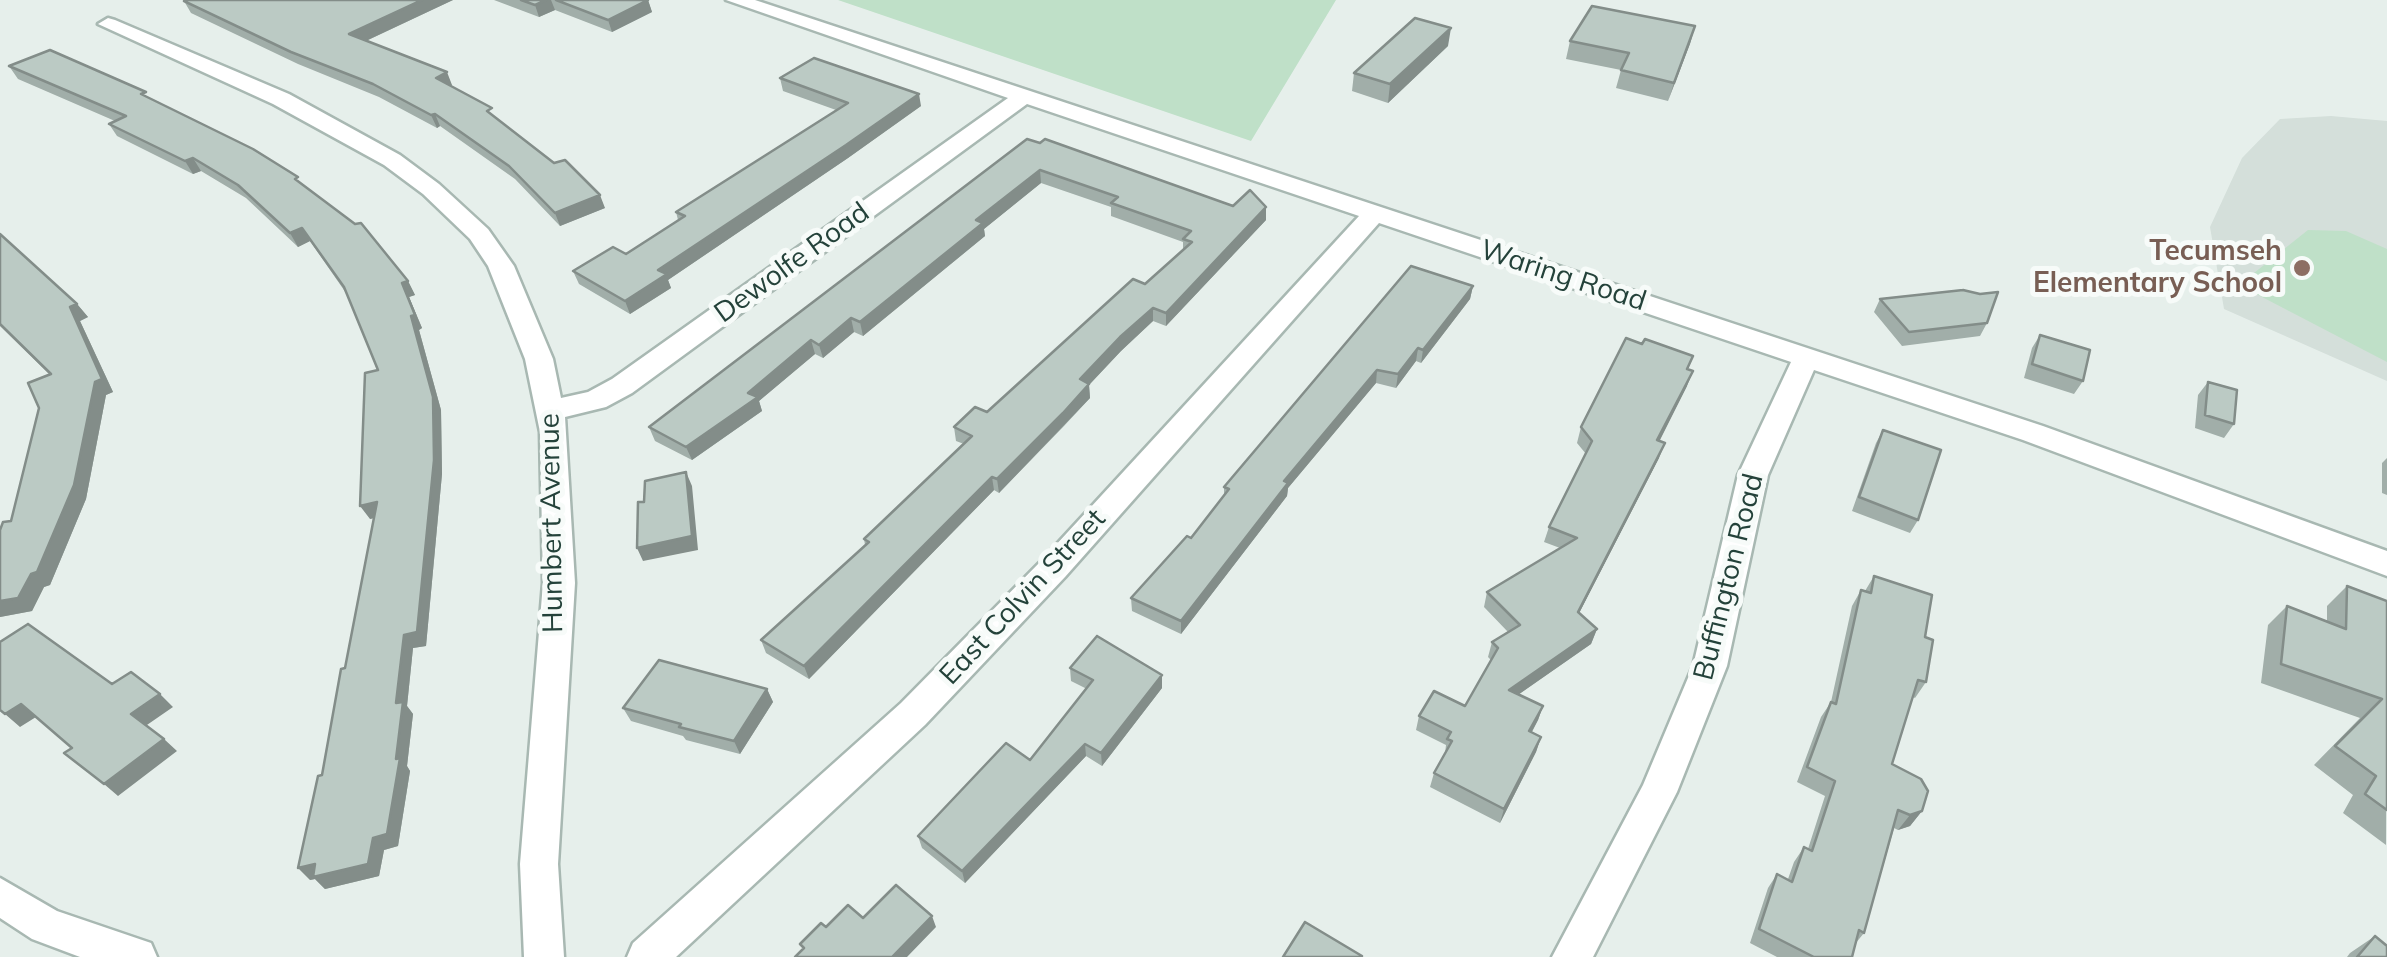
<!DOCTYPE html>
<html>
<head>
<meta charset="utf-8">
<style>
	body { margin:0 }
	canvas { display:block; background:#e6efeb }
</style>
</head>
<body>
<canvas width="2387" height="957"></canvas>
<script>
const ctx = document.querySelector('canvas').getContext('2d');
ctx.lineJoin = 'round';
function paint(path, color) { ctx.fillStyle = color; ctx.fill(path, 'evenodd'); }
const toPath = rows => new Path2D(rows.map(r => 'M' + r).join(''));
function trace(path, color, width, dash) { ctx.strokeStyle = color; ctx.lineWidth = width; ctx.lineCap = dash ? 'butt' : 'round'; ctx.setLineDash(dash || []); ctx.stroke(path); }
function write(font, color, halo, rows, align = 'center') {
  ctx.font = font + ' Mulish,sans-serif'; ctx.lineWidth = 10; ctx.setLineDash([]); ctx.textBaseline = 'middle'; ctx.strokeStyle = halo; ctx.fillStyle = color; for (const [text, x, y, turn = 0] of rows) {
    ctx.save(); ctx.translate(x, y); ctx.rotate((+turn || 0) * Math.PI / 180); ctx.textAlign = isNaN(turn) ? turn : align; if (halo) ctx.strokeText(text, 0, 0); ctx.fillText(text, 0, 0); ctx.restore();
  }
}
paint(toPath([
	[2331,116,2387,121,2387,381,2224,309,2210,227,2242,158,2280,119]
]), '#d4dfda');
paint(toPath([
	[838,0,1336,0,1251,141],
	[2308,230,2346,231,2387,249,2387,362,2239,285]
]), '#bfe0c8');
const minor = toPath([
	[726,0,755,0,2043,426,2387,551,2387,576,2023,440,1814,370,1768,475,1727,666,1677,792,1593,957,1552,957,1643,785,1693,666,1738,475,1791,362,1379,223,1065,577,925,725,676,957,627,957,633,943,901,703,1043,559,1359,216,1027,104,632,393,606,407,565,417,575,583,558,864,564,957,524,957,520,864,543,583,540,432,525,359,488,266,470,239,423,194,384,165,273,104,98,24,108,18,115,20,289,94,400,155,439,184,488,229,514,266,553,359,561,398,588,392,612,379,1008,98,726,0],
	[0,878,57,911,151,943,157,957,80,957,32,939,0,918,0,878]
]);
trace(minor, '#a8b8b2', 5);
paint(minor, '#fff');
paint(toPath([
	[188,0,453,0,366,41,452,85,451,86,496,118,605,208,560,226,515,179,440,126,437,128,379,97,298,64,191,13,184,1],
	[494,0,648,0,652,12,612,32,555,10,539,17],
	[1695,26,1668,101,1616,88,1621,70,1566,59,1570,41],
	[1448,46,1388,103,1352,91,1354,73],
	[9,66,150,98,302,184,408,281,415,295,409,297,422,328,419,330,441,410,442,474,426,646,413,648,407,706,413,714,407,766,410,771,398,846,384,850,379,876,325,889,315,879,310,880,322,775,345,668,374,518,370,519,378,370,346,293,310,241,298,247,246,198,201,171,193,174,117,136,109,124,115,121,18,79],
	[780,78,921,106,848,158,668,280,671,288,630,314,579,284,573,271,626,254,678,220,676,212,836,110,783,91],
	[1027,139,1266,220,1166,326,1153,321,1121,351,1089,385,1090,398,1064,426,999,493,994,490,809,679,766,653,761,640,865,545,864,539,964,444,956,441,954,427,987,412,1145,284,1183,250,1183,242,1111,216,1111,207,1041,183,984,229,985,236,863,336,854,332,823,358,815,354,759,401,762,411,692,460,655,441,649,427],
	[0,234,77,304,88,317,80,321,113,392,106,395,86,499,50,585,44,587,32,611,0,617,0,530,11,521,50,375,0,326],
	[1473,286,1470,299,1421,363,1416,361,1396,388,1376,383,1288,488,1287,496,1181,634,1132,611,1131,598,1191,538,1224,496,1224,487],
	[1880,299,1987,323,1980,336,1902,346,1874,312],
	[2040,335,2083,381,2074,394,2024,378,2032,348],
	[1642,344,1693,356,1688,369,1687,386,1659,441,1659,458,1579,613,1597,629,1591,644,1519,694,1543,706,1538,720,1532,732,1541,737,1536,752,1500,823,1430,787,1434,773,1445,754,1446,745,1416,730,1419,716,1465,706,1491,660,1488,657,1492,642,1508,632,1484,607,1487,592,1560,548,1544,542,1549,527,1586,454,1577,443,1581,427],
	[2208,382,2234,424,2224,438,2195,428,2198,395],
	[1883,430,1918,520,1910,533,1852,511,1876,443],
	[2387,458,2387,495,2382,493,2382,463],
	[1874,576,1925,637,1926,682,1915,698,1913,697,1892,764,1922,811,1910,826,1898,830,1894,828,1864,933,1855,944,1852,957,1777,957,1750,943,1768,888,1777,874,1788,879,1794,862,1804,847,1808,849,1825,796,1797,782,1821,717,1831,702,1852,606,1861,590,1865,591],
	[2347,586,2387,601,2386,845,2343,813,2353,795,2314,765,2360,718,2261,683,2268,625,2287,606,2327,621,2327,606],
	[1070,668,1162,675,1162,688,1102,766,1086,756,965,883,922,848,918,836,1030,760,1087,689,1071,681],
	[767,689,773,702,740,754,686,740,683,736,631,721,623,708],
	[2375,936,2387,957,2347,957,2350,953]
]), '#a1aea9');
paint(toPath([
	[422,0,453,0,355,46,349,34],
	[546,0,551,0,555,10,539,17,535,5],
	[648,0,652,12,612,32,608,20],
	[1695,26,1690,44,1668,101,1674,83],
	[1451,28,1448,46,1388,103,1390,84],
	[447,72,452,85,442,90,436,78],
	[919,94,921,106,848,158,668,280,671,288,630,314,625,301,658,270],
	[435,114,440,126,437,128,431,115],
	[193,158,201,171,193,174,185,161],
	[1040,170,1041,183,984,229,985,236,863,336,860,322,976,220],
	[600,195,605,208,560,226,555,213],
	[1266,207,1266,220,1166,326,1166,313],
	[302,228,310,241,298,247,290,233],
	[408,281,415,295,409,297,422,328,419,330,441,410,442,474,426,646,413,648,407,706,413,714,407,766,410,771,398,846,384,850,379,876,325,889,315,879,310,880,298,868,373,838,396,759,396,703,411,316,402,283],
	[1473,286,1470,299,1421,363,1423,350],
	[77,304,88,317,80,321,113,392,106,395,86,499,50,585,44,587,32,611,0,617,0,601,70,307],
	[1153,308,1153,321,1121,351,1089,385,1090,398,999,493,997,479,1080,379,1120,337],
	[851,318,854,332,823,358,819,345],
	[811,340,815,354,759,401,762,411,692,460,686,447],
	[1418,348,1416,361,1396,388,1398,374],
	[1377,370,1376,383,1288,488,1287,496,1181,634,1181,621,1284,481],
	[1693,371,1687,386,1652,456,1657,440],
	[1665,443,1659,458,1572,627,1578,612],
	[686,472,692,486,698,550,643,561,637,548],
	[992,477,994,490,809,679,804,666],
	[377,502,386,515,370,519,360,506],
	[1597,629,1591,644,1505,704,1509,690],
	[1162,675,1162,688,1102,766,1101,753],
	[767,689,773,702,740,754,734,741],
	[160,694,173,707,144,727,131,714],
	[21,704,36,717,20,727,5,714],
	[1543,706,1538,720,1524,746,1529,731],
	[1541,737,1536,752,1500,823,1504,809],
	[164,739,177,751,118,796,104,784],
	[1085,744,1086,756,965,883,962,871],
	[1922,811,1910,826,1898,830,1910,815],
	[932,916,936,927,907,957,892,957]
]), '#838d89');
const building = toPath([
	[188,0,422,0,349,34,447,72,436,78,492,108,487,111,554,163,565,160,600,195,555,213,509,166,435,114,431,115,373,84,291,52,184,1,188,0],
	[521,0,546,0,535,5,521,0],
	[556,0,648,0,608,20,556,0],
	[1592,6,1695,26,1674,83,1621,70,1629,53,1570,41,1592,6],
	[1415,18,1451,28,1390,84,1354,73,1415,18],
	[50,50,146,92,141,94,253,149,298,177,295,179,355,224,361,223,408,281,402,283,415,315,411,316,433,397,434,460,417,632,404,635,396,703,403,702,396,759,400,758,387,834,373,838,368,864,313,877,315,864,298,868,318,776,322,775,341,669,345,668,377,502,360,506,365,373,378,370,344,287,302,228,290,233,238,185,193,158,185,161,109,124,126,116,9,66,50,50],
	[814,58,919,94,846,145,658,270,667,274,625,301,573,271,613,247,626,254,685,216,676,212,848,103,780,78,814,58],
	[1027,139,1040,143,1045,139,1233,206,1250,190,1266,207,1166,313,1153,308,1120,337,1080,379,1089,384,1063,413,997,479,992,477,804,666,761,640,869,542,864,539,972,436,954,427,975,407,987,412,1133,279,1145,284,1192,242,1183,239,1191,231,1111,203,1118,197,1040,170,976,220,983,223,860,322,851,318,819,345,811,340,748,393,758,397,686,447,649,427,1027,139],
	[0,234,77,304,70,307,102,379,95,382,74,485,37,572,31,574,18,598,0,601,0,530,3,522,11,521,39,408,28,383,51,374,0,324,0,234],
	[1411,266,1473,286,1423,350,1418,348,1398,374,1377,370,1284,481,1288,483,1181,621,1131,598,1187,536,1191,538,1229,489,1224,487,1411,266],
	[1963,290,1980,294,1998,292,1987,323,1909,332,1880,299,1963,290],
	[2040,335,2090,350,2083,381,2032,364,2040,335],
	[1626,338,1642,344,1645,339,1693,356,1687,369,1693,371,1657,440,1665,443,1578,612,1597,629,1509,690,1543,706,1529,731,1541,737,1504,809,1434,773,1452,741,1447,739,1451,732,1419,716,1434,691,1465,706,1498,648,1492,642,1520,625,1487,592,1577,538,1549,527,1592,441,1581,427,1626,338],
	[2208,382,2237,390,2234,424,2205,415,2208,382],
	[1883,430,1941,450,1918,520,1859,497,1883,430],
	[686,472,692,536,637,548,638,502,644,502,645,481,686,472],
	[1874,576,1932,595,1925,637,1933,640,1926,682,1918,680,1892,764,1921,779,1928,791,1922,811,1910,815,1898,810,1864,933,1859,930,1852,957,1814,957,1759,929,1777,874,1792,882,1804,847,1812,851,1835,781,1807,767,1831,702,1836,704,1861,590,1871,593,1874,576],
	[2347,586,2387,601,2387,810,2365,794,2376,776,2335,746,2382,699,2281,664,2287,606,2346,629,2347,586],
	[28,624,112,684,131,672,160,694,131,714,164,739,104,784,64,753,72,748,21,704,5,714,0,710,0,642,28,624],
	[1097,636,1162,675,1101,753,1085,744,962,871,918,836,1006,743,1030,760,1093,680,1070,668,1097,636],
	[659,660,767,689,734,741,679,727,681,724,623,708,659,660],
	[896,885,932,916,892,957,795,957,804,948,800,944,821,923,826,927,848,905,863,918,896,885],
	[1305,922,1362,956,1361,957,1283,957,1305,922],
	[2375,936,2387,946,2387,957,2357,957,2375,936]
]);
paint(building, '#bbcac4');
trace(building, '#838d89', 2.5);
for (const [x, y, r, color] of [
	[2302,268,10,"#8d6e63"]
]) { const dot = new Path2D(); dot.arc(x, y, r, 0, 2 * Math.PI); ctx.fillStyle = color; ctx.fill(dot); trace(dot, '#f7fbf9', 4); }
write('bold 28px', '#785e54', '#f7fbf9', [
	["Tecumseh",2282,252],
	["Elementary School",2282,284]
], 'right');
write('28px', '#24423a', '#f7fbf9', [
	["Dewolfe Road",792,263,-36],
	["Waring Road",1563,276,18],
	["Humbert Avenue",552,523,-91],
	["Buffington Road",1729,577,-76],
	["East Colvin Street",1023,597,-47]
]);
</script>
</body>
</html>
